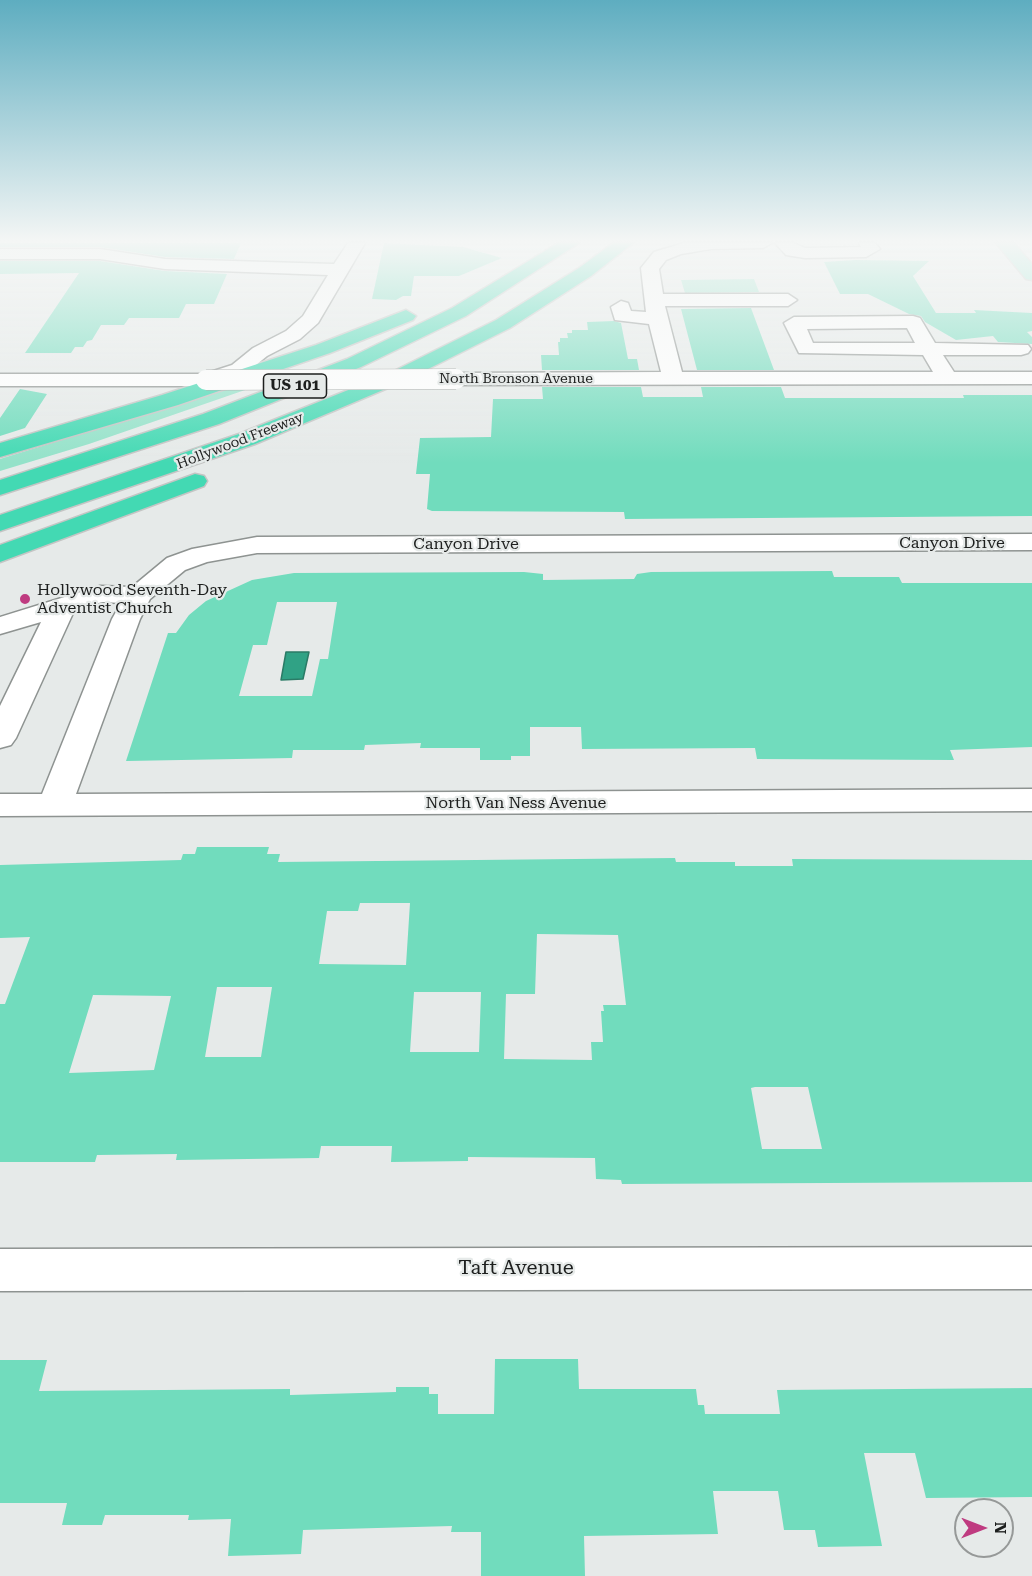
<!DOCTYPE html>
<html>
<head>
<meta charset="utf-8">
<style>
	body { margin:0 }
	#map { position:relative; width:1032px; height:1576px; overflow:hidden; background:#e6eae9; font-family:"Roboto Serif",serif }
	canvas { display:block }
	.north { position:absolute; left:954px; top:1498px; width:60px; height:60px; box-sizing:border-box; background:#e6eae9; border:2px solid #969998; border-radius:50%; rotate:90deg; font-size:16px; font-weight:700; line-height:24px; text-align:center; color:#1d1f1e }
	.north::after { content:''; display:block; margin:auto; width:21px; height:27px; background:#bf3b80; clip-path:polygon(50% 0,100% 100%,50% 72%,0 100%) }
</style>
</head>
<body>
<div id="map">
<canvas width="1032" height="1576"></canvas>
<div class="north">N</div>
</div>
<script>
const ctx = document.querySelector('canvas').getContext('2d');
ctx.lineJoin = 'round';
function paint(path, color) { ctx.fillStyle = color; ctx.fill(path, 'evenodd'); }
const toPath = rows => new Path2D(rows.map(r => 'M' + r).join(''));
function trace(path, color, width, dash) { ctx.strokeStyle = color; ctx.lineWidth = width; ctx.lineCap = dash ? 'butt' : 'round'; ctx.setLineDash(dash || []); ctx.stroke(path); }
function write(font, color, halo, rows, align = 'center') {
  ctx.font = font + ' "Roboto Serif",serif'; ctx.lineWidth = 4.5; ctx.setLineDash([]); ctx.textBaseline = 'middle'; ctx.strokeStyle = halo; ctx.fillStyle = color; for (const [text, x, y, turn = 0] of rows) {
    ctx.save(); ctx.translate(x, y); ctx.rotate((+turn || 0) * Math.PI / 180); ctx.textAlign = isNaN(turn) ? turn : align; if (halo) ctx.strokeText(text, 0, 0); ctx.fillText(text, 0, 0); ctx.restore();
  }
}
paint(toPath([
	[754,279,759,292,685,293,681,280],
	[239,385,245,390,89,444,0,471,0,459]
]), '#94e2c9');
const water = toPath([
	[286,652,309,652,303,679,281,680,286,652]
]);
paint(water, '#30a285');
trace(water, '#2a7b66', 1.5);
paint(toPath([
	[0,243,241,243,234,259,165,257,100,247,0,247],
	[384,243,463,247,502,258,459,276,414,276,411,296,403,296,396,300,372,299],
	[855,260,929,261,913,276,936,313,976,313,974,310,1032,313,1032,331,1027,332,1032,337,1032,344,998,342,993,336,956,340,925,322,921,316,909,314,868,294,840,294,824,262],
	[0,261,100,261,165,271,227,274,214,304,186,304,179,318,129,318,124,325,101,325,92,340,87,341,83,347,75,347,71,353,25,353,79,273,0,274],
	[751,308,774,370,697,370,681,309],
	[614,321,621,323,628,359,637,359,639,370,542,370,541,355,559,355,558,342,560,342,560,338,568,338,567,333,572,333,572,330,588,330,587,322],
	[542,387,641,387,643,397,703,397,701,387,781,387,785,398,964,398,963,395,1032,395,1032,516,625,519,624,512,432,511,427,509,430,474,416,474,420,438,491,437,493,399,543,399],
	[20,389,47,394,25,428,0,436,0,418],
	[832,571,834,577,899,577,902,583,1032,583,1032,747,950,750,954,760,757,759,755,748,582,749,581,727,530,727,530,756,511,756,511,760,480,760,480,748,420,748,421,743,365,745,364,750,293,750,292,758,126,761,168,633,176,633,189,615,206,601,252,580,294,573,524,572,543,574,543,580,634,579,637,574,651,572],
	[277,602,337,602,328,659,320,659,312,696,239,696,253,645,267,645],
	[197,847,269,847,267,854,280,854,278,862,675,858,676,862,735,862,735,866,793,866,792,859,1032,860,1032,1182,622,1184,621,1180,596,1179,595,1158,468,1157,468,1161,391,1162,392,1146,321,1146,319,1158,176,1160,177,1154,97,1155,95,1162,0,1162,0,1004,5,1004,30,937,0,938,0,865,181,860,183,854,195,854],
	[360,903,410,903,406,965,319,964,327,911,358,911],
	[537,934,618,935,626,1005,603,1005,604,1011,601,1011,603,1042,591,1042,592,1060,504,1059,506,994,535,994],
	[217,987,272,987,261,1057,205,1057],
	[414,992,481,992,479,1052,410,1052],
	[93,995,171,996,154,1070,69,1073],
	[755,1087,808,1087,822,1149,762,1149,751,1088],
	[495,1359,578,1359,579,1389,696,1389,698,1405,704,1405,705,1414,780,1414,777,1390,1032,1388,1032,1497,926,1498,915,1453,864,1453,882,1546,818,1547,815,1530,784,1530,778,1491,713,1491,718,1534,584,1536,585,1576,481,1576,481,1532,451,1532,452,1526,303,1530,301,1554,228,1556,231,1519,188,1520,189,1515,105,1515,102,1525,62,1525,67,1503,0,1503,0,1360,47,1360,39,1391,290,1389,290,1395,396,1392,396,1387,429,1387,429,1394,438,1394,438,1414,494,1414]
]), '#71dcbd');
const minor = toPath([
	[348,243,365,243,318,323,300,339,267,356,246,373,206,386,0,386,0,374,204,374,232,365,253,348,286,331,303,316,328,275,165,269,100,259,0,259,0,249,100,249,165,259,334,264,348,243],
	[684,243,772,243,763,248,711,249,681,254,666,260,659,269,663,294,788,294,797,300,788,306,665,306,682,372,933,372,923,355,799,353,784,323,794,317,913,316,920,318,935,343,1028,345,1031,349,1028,353,1021,355,943,355,954,372,1032,372,1032,384,456,385,449,383,445,379,449,375,456,373,661,372,649,324,615,320,611,307,621,301,628,303,631,311,646,312,641,268,654,252,684,243],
	[907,328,915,343,813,343,807,329,907,328],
	[775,243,793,243,805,248,861,247,859,243,875,243,880,249,866,257,805,258,786,255,775,243],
	[1032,534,1032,550,257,553,207,562,185,570,150,599,140,619,76,794,1032,789,1032,811,0,816,0,794,42,794,112,619,121,603,102,602,74,611,16,738,11,745,0,748,0,706,41,622,0,634,0,617,100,586,132,587,167,558,192,549,257,537,1032,534],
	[1032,1247,1032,1289,0,1291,0,1249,1032,1247]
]);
const major = toPath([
	[996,243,1014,243,1032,264,1032,280,1026,279,996,243]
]);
const highway = toPath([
	[558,243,579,243,466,316,361,367,219,424,0,495,0,480,203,414,347,359,452,308,558,243],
	[613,243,633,243,591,276,510,328,402,382,255,444,0,531,0,515,239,434,388,374,496,320,579,268,613,243],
	[406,310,416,316,413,320,330,353,178,405,0,457,0,443,162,395,316,345,406,310],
	[195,474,204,476,207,481,204,486,0,562,0,545,195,474]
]);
trace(minor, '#8e9391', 3);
trace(major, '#c4c5c4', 3);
trace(highway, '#c4c5c4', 3);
paint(minor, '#fff');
paint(major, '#8ee8d1');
paint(highway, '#43d9b3');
const minorBridge = toPath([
	[206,380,456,379]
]);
trace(minorBridge, '#8e9391', 21, []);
trace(minorBridge, '#fff', 20);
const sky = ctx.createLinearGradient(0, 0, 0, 463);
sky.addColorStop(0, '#5eadc0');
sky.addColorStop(0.52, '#f4f6f5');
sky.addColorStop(1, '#f4f6f500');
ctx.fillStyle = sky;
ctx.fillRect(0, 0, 1032, 463);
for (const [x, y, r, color] of [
	[25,599,6,"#bf3b80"]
]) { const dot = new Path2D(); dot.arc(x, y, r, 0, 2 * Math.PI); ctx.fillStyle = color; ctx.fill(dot); trace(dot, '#e6eae9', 2); }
write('14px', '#1d1f1e', '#e6eae9', [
	["North Bronson Avenue",516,379],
	["Hollywood Freeway",240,441,-21]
]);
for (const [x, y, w] of [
	[295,386,63]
]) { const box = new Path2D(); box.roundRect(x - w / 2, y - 12, w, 24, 4.5); ctx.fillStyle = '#e6eae9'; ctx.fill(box); trace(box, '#1d1f1e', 1.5); }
write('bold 15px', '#1d1f1e', null, [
	["US 101",295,386]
]);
write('16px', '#1d1f1e', '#e6eae9', [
	["Canyon Drive",952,543],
	["Canyon Drive",466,544],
	["North Van Ness Avenue",516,803]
]);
write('16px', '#1d1f1e', '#e6eae9', [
	["Hollywood Seventh-Day",37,590],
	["Adventist Church",37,608]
], 'left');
write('20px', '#1d1f1e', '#e6eae9', [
	["Taft Avenue",516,1268]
]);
</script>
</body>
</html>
